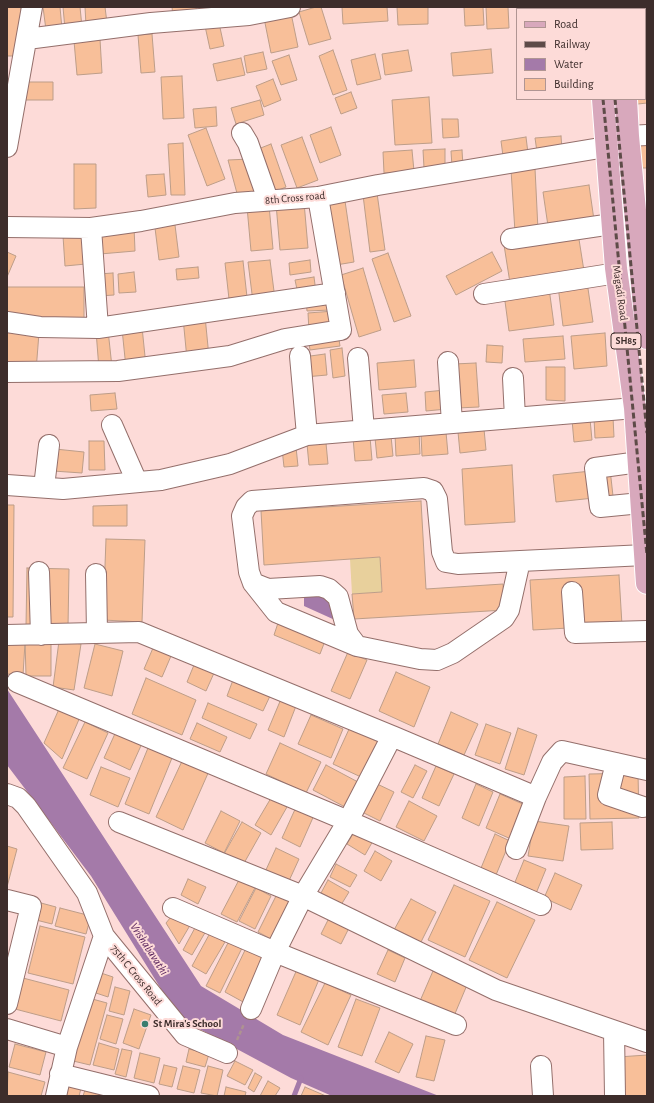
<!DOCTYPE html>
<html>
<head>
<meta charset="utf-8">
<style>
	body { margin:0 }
	#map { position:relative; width:654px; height:1103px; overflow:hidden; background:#fddbd8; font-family:"Alegreya Sans",sans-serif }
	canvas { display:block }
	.frame { position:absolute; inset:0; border:8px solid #3d2d2b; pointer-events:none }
	.legend { position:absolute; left:516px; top:8px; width:130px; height:92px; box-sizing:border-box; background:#fddbd8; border:1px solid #b09593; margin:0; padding:5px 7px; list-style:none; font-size:12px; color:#3d2d2b }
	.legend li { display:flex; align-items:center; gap:8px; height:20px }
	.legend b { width:20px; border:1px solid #b09593 }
</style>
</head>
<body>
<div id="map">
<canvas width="654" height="1103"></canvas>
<div class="frame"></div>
<ul class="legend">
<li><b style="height:5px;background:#d8a8bc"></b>Road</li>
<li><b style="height:5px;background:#5e4b48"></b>Railway</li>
<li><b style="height:11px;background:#a47aa9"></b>Water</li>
<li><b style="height:11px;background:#f8bf99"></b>Building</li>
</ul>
</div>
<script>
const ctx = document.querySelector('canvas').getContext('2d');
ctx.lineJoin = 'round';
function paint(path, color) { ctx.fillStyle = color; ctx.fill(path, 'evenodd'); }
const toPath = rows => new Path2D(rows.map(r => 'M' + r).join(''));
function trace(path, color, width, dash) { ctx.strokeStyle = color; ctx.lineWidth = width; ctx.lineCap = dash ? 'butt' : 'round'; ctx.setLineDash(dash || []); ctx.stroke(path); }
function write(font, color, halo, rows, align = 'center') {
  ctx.font = font + ' "Alegreya Sans",sans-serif'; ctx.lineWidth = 4; ctx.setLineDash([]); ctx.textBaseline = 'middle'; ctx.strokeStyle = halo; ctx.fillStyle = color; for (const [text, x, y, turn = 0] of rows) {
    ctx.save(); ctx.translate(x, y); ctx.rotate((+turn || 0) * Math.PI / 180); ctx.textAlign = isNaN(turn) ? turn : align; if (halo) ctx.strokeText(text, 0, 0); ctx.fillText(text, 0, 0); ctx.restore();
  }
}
paint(toPath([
	[380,557,382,592,352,594,350,559]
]), '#e8d09c');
paint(toPath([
	[346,593,346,625,304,606,304,596],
	[7,689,201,986,283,1035,439,1096,332,1096,291,1078,179,1018,91,876,7,765]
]), '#a47aa9');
trace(toPath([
	[294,1096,301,1078]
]), '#a47aa9', 5);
const building = toPath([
	[7,7,21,7,20,56,7,56,7,7],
	[43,7,60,7,62,29,46,30,43,7],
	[63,7,80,7,82,27,65,29,63,7],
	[85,7,105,7,107,23,86,25,85,7],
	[172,7,196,7,197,15,173,17,172,7],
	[316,7,321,7,331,39,309,45,299,12,316,7],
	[342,7,387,7,388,21,343,24,342,7],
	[397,7,428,7,428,24,398,25,397,7],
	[464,7,483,7,484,25,465,26,464,7],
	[486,7,508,7,509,28,487,29,486,7],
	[551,7,577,7,577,9,552,9,551,7],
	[645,10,647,10,647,34,645,34,645,10],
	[291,13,298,47,271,53,264,18,291,13],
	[219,23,224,46,210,49,205,26,219,23],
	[152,34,155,72,141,73,138,35,152,34],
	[100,39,102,73,77,75,74,41,100,39],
	[491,49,493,73,453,76,451,53,491,49],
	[333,50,347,90,333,95,319,56,333,50],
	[408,50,412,71,385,75,382,54,408,50],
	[263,52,267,69,247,73,244,56,263,52],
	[375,54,381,79,357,85,351,60,375,54],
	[289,55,297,80,281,85,272,61,289,55],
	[241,58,245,75,217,81,213,64,241,58],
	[182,76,184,118,163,119,161,77,182,76],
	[273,79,281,100,264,107,256,86,273,79],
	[24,82,53,82,53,100,24,100,24,82],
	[645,90,647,90,647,103,629,105,628,99,645,99,645,90],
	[351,92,357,108,341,114,335,98,351,92],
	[429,97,432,143,395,145,392,100,429,97],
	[260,100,264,115,236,124,231,108,260,100],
	[216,107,217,126,195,128,193,109,216,107],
	[442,119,458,119,459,137,443,138,442,119],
	[331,127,341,155,320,163,310,135,331,127],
	[206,128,225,179,207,186,188,135,206,128],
	[561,136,562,150,537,152,535,138,561,136],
	[302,137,318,180,297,188,281,145,302,137],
	[526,137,528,153,503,156,501,141,526,137],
	[183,143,185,195,171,195,168,144,183,143],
	[647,143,647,168,635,168,634,144,647,143],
	[271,144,286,187,269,194,253,151,271,144],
	[445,149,445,167,424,168,423,150,445,149],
	[412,150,414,171,384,173,383,152,412,150],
	[462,150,463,166,452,167,451,151,462,150],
	[250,159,261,197,238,197,228,160,250,159],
	[74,164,96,164,96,208,74,209,74,164],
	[535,168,538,230,515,232,511,170,535,168],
	[164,174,166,195,148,197,146,175,164,174],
	[589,185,594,220,548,226,543,192,589,185],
	[377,193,385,250,370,252,363,195,377,193],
	[345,201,354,262,336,265,327,203,345,201],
	[304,202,308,248,280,250,276,204,304,202],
	[269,205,273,249,251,251,247,207,269,205],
	[174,217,179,257,159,260,154,220,174,217],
	[134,226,135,251,100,254,98,229,134,226],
	[578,233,584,271,510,283,504,245,578,233],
	[84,234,86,264,65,266,63,236,84,234],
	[7,252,16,256,7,277,7,252],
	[492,252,502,271,456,295,446,276,492,252],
	[388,253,411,316,394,322,372,259,388,253],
	[270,260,275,299,253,302,248,262,270,260],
	[310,260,311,272,290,275,289,263,310,260],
	[243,261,247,297,229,299,225,263,243,261],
	[198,267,199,278,177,280,176,269,198,267],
	[363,268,381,330,359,337,341,275,363,268],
	[134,272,136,292,119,293,118,274,134,272],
	[113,273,114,295,99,296,98,274,113,273],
	[314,277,316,292,298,294,295,280,314,277],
	[587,282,593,322,563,326,558,286,587,282],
	[7,287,84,287,84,318,7,319,7,287],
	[549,288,554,325,509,331,504,294,549,288],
	[330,299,331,310,307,311,306,300,330,299],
	[334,311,335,329,309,331,308,313,334,311],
	[205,316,209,357,187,359,183,318,205,316],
	[142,327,146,366,126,368,122,329,142,327],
	[7,330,39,333,36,371,7,369,7,330],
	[108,330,112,367,99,369,96,331,108,330],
	[338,333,340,346,310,350,308,337,338,333],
	[605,333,607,366,574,369,571,336,605,333],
	[563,336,565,359,525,362,523,339,563,336],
	[487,345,503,346,502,363,486,362,487,345],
	[342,348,345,376,333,378,330,350,342,348],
	[325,354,327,375,305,377,303,357,325,354],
	[414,360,416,387,379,390,377,363,414,360],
	[476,363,479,407,457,408,454,364,476,363],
	[546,367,565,367,565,401,546,400,546,367],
	[445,390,447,409,426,411,425,392,445,390],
	[115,393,117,409,91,411,90,395,115,393],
	[406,393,408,412,384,414,382,395,406,393],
	[613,417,614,437,595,438,594,418,613,417],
	[590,419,592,440,574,442,572,420,590,419],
	[484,429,486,450,460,453,458,432,484,429],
	[446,432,448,454,422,456,421,434,446,432],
	[419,433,420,454,396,456,395,435,419,433],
	[391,436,393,456,377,458,375,438,391,436],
	[370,437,372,460,355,461,353,438,370,437],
	[89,441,104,441,105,470,89,470,89,441],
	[326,443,328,464,309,465,307,444,326,443],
	[296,447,298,466,284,467,282,449,296,447],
	[55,449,84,452,82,473,53,471,55,449],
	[512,465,515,522,465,525,462,469,512,465],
	[610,469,613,496,556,502,553,475,610,469],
	[421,501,426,589,503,584,505,610,354,619,352,594,382,592,380,557,264,565,261,511,421,501],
	[7,505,14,505,13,617,7,617,7,505],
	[127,505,127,526,93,526,93,506,127,505],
	[106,539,145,540,142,622,103,620,106,539],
	[27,568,69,569,68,627,26,626,27,568],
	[619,575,622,625,533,630,530,580,619,575],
	[278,623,325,641,320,654,274,635,278,623],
	[25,640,51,640,51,676,26,676,25,640],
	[59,641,81,644,74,690,53,687,59,641],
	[7,642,25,643,23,675,7,674,7,642],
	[95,644,123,651,112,696,84,688,95,644],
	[153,648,171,656,162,677,144,669,153,648],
	[348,652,367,660,350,699,331,691,348,652],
	[194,665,214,673,206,691,187,682,194,665],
	[396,672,430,687,414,727,379,711,396,672],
	[146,678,196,700,182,735,132,714,146,678],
	[233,680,270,696,263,711,227,696,233,680],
	[281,699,296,706,284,737,268,730,281,699],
	[208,703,257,724,250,739,202,718,208,703],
	[59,709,80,717,62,759,44,743,59,709],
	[451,712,478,724,464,755,438,744,451,712],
	[311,715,343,729,331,758,298,744,311,715],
	[85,722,108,733,87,779,63,768,85,722],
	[197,723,227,737,220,752,190,739,197,723],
	[486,724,511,733,500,764,475,755,486,724],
	[118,727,144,739,130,770,104,758,118,727],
	[350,727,378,741,361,777,333,764,350,727],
	[518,728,537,735,524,775,505,769,518,728],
	[280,743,321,762,306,793,266,774,280,743],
	[148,748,172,758,149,814,125,804,148,748],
	[183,759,209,771,183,830,156,817,183,759],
	[326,765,358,782,345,807,313,790,326,765],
	[415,765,427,771,413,798,401,792,415,765],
	[436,766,454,774,439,806,422,798,436,766],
	[101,767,130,778,118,807,90,795,101,767],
	[638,773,639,818,590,819,589,774,638,773],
	[585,776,586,819,564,819,564,777,585,776],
	[373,782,394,792,380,821,360,811,373,782],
	[476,784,493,792,479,826,462,818,476,784],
	[500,794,525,805,511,839,486,828,500,794],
	[271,798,287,807,271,835,255,825,271,798],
	[409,801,437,816,424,841,396,827,409,801],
	[297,805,315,813,300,847,282,838,297,805],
	[221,811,240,821,224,853,205,843,221,811],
	[534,821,569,826,563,861,528,856,534,821],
	[242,822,261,833,243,865,224,854,242,822],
	[612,822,613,849,581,850,580,823,612,822],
	[356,829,374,839,365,855,347,844,356,829],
	[495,834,510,841,496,875,481,868,495,834],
	[7,846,17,849,7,887,7,846],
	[276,848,299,859,288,883,265,872,276,848],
	[375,851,392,861,381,881,364,871,375,851],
	[524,860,546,869,535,896,513,887,524,860],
	[336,864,357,875,350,887,330,877,336,864],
	[555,873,582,885,571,910,544,898,555,873],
	[240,878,256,886,237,922,221,914,240,878],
	[188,879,206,887,198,904,181,895,188,879],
	[328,880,349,892,341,905,321,893,328,880],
	[454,885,490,901,465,957,428,940,454,885],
	[256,888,271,896,255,929,239,921,256,888],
	[278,892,297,902,277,942,258,932,278,892],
	[411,899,436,912,420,944,394,930,411,899],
	[497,902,535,920,507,978,469,960,497,902],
	[41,903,56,907,52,924,36,920,41,903],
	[60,908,91,916,86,934,55,926,60,908],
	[175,912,192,922,179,944,166,923,175,912],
	[330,916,350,926,341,944,321,934,330,916],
	[40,926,85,937,73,984,28,973,40,926],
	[196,926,206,931,192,955,183,950,196,926],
	[210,933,225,942,206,974,192,966,210,933],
	[229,941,242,948,220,993,206,986,229,941],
	[247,946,269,957,245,1003,225,992,247,946],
	[388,950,405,958,395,982,377,974,388,950],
	[298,967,320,977,300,1025,277,1015,298,967],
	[433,971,467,985,454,1016,420,1001,433,971],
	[98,972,113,977,108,997,93,992,98,972],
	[23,978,69,990,61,1021,15,1009,23,978],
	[325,983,351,995,328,1045,301,1032,325,983],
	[115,987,130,991,124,1015,109,1011,115,987],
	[85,997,107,1003,90,1065,69,1060,85,997],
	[356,999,380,1008,362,1056,338,1047,356,999],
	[134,1009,151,1015,139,1049,123,1043,134,1009],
	[107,1015,123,1019,116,1044,100,1039,107,1015],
	[389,1032,413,1044,399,1073,375,1062,389,1032],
	[426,1036,445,1040,434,1081,416,1077,426,1036],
	[99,1043,119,1049,114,1070,93,1065,99,1043],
	[15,1044,46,1052,40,1075,9,1067,15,1044],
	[122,1049,132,1051,126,1077,115,1074,122,1049],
	[189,1049,209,1054,205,1067,186,1062,189,1049],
	[140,1053,160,1058,154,1083,134,1078,140,1053],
	[647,1055,647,1096,620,1096,618,1057,647,1055],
	[235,1061,253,1070,245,1085,227,1076,235,1061],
	[164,1065,177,1068,172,1087,159,1084,164,1065],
	[183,1066,200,1070,194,1093,177,1089,183,1066],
	[208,1066,223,1070,217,1096,201,1093,208,1066],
	[8,1072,45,1082,41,1096,7,1096,8,1072],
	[255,1073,262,1077,254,1092,248,1088,255,1073],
	[66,1077,83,1081,79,1096,61,1096,66,1077],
	[268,1081,280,1088,275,1096,260,1096,268,1081],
	[87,1084,105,1089,103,1096,83,1096,87,1084],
	[226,1087,246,1092,245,1096,224,1096,226,1087],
	[305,1087,326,1096,301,1096,305,1087]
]);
paint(building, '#f8bf99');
trace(building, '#bd9d88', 1);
const minor = toPath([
	[27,39,151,23,249,15,290,7],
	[645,50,647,50],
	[242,133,248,143,268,200],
	[7,147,32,7],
	[7,227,91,228,141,221,235,203,318,197,378,185,606,147,628,136,647,135],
	[91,228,98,328,335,293],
	[511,239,612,224],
	[484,294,617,273],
	[7,322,40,327,98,328],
	[300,356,307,435],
	[358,358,364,430],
	[448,362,452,423],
	[7,372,118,371,230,356,285,339,341,330,318,197],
	[513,378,515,418],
	[112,425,137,482],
	[639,462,595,468,600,507,641,503],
	[7,485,63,489,161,480,230,464,307,435,635,408],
	[44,487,49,445],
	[520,561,509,610,504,618,453,653,437,660,420,659,357,646,348,634,338,597,329,589,320,586,268,589,253,583,249,572,242,516,246,507,252,501,424,488,433,491,437,499,442,552,446,562,458,564,645,555],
	[39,572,41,635],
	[96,574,97,633],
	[253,583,276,612,357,646],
	[572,592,575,633,647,631],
	[7,635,139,632,392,736],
	[17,682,348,821,541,905],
	[616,763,608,795,643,807],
	[7,794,18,798,26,806,87,893,104,936],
	[119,822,303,896,496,990,647,1042],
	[516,849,536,797],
	[7,900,31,906,7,1004],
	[173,908,275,952,456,1025],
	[251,1009,275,952,303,896,348,821,392,736,536,797,552,762,562,751,647,770],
	[7,1029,67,1047],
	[614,1031,615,1096],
	[541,1066,543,1096],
	[60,1074,149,1096],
	[56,1096,67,1047,104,936,185,1035,227,1053]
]);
const major = toPath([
	[598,7,598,9],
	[622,7,622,9],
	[603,99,616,268,635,408,647,583],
	[626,99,628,136,647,338]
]);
trace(minor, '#946f6b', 22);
trace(major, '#fff', 24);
trace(toPath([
	[237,1040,244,1024]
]), '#ae9391', 2.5, [4, 2]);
trace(minor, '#fff', 20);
trace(major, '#d8a8bc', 22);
trace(toPath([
	[600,7,600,9],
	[611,7,611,9],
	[603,99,647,555],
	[615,99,647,433]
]), '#5e4b48', 3, [6, 3]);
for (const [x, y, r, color] of [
	[145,1024,4,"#397d6f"]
]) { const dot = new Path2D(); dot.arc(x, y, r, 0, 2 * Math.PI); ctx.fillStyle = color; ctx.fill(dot); trace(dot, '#fddbd8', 1.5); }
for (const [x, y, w] of [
	[626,341,30]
]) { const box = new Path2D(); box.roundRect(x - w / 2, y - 8, w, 16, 3); ctx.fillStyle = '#fddbd8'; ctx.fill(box); trace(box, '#3d2d2b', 1); }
write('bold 10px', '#3d2d2b', null, [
	["SH85",626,341]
]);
write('11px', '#3d2d2b', '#fddbd8', [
	["8th Cross road",295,198,-5],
	["Magadi Road",620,293,82],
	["75th C Cross Road",136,975,51]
]);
write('bold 11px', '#3d2d2b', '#fddbd8', [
	["St Mira's School",153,1024]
], 'left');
write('italic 12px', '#531e59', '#fddbd8', [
	["Vrishabavathi",149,949,57]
]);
</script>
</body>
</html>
